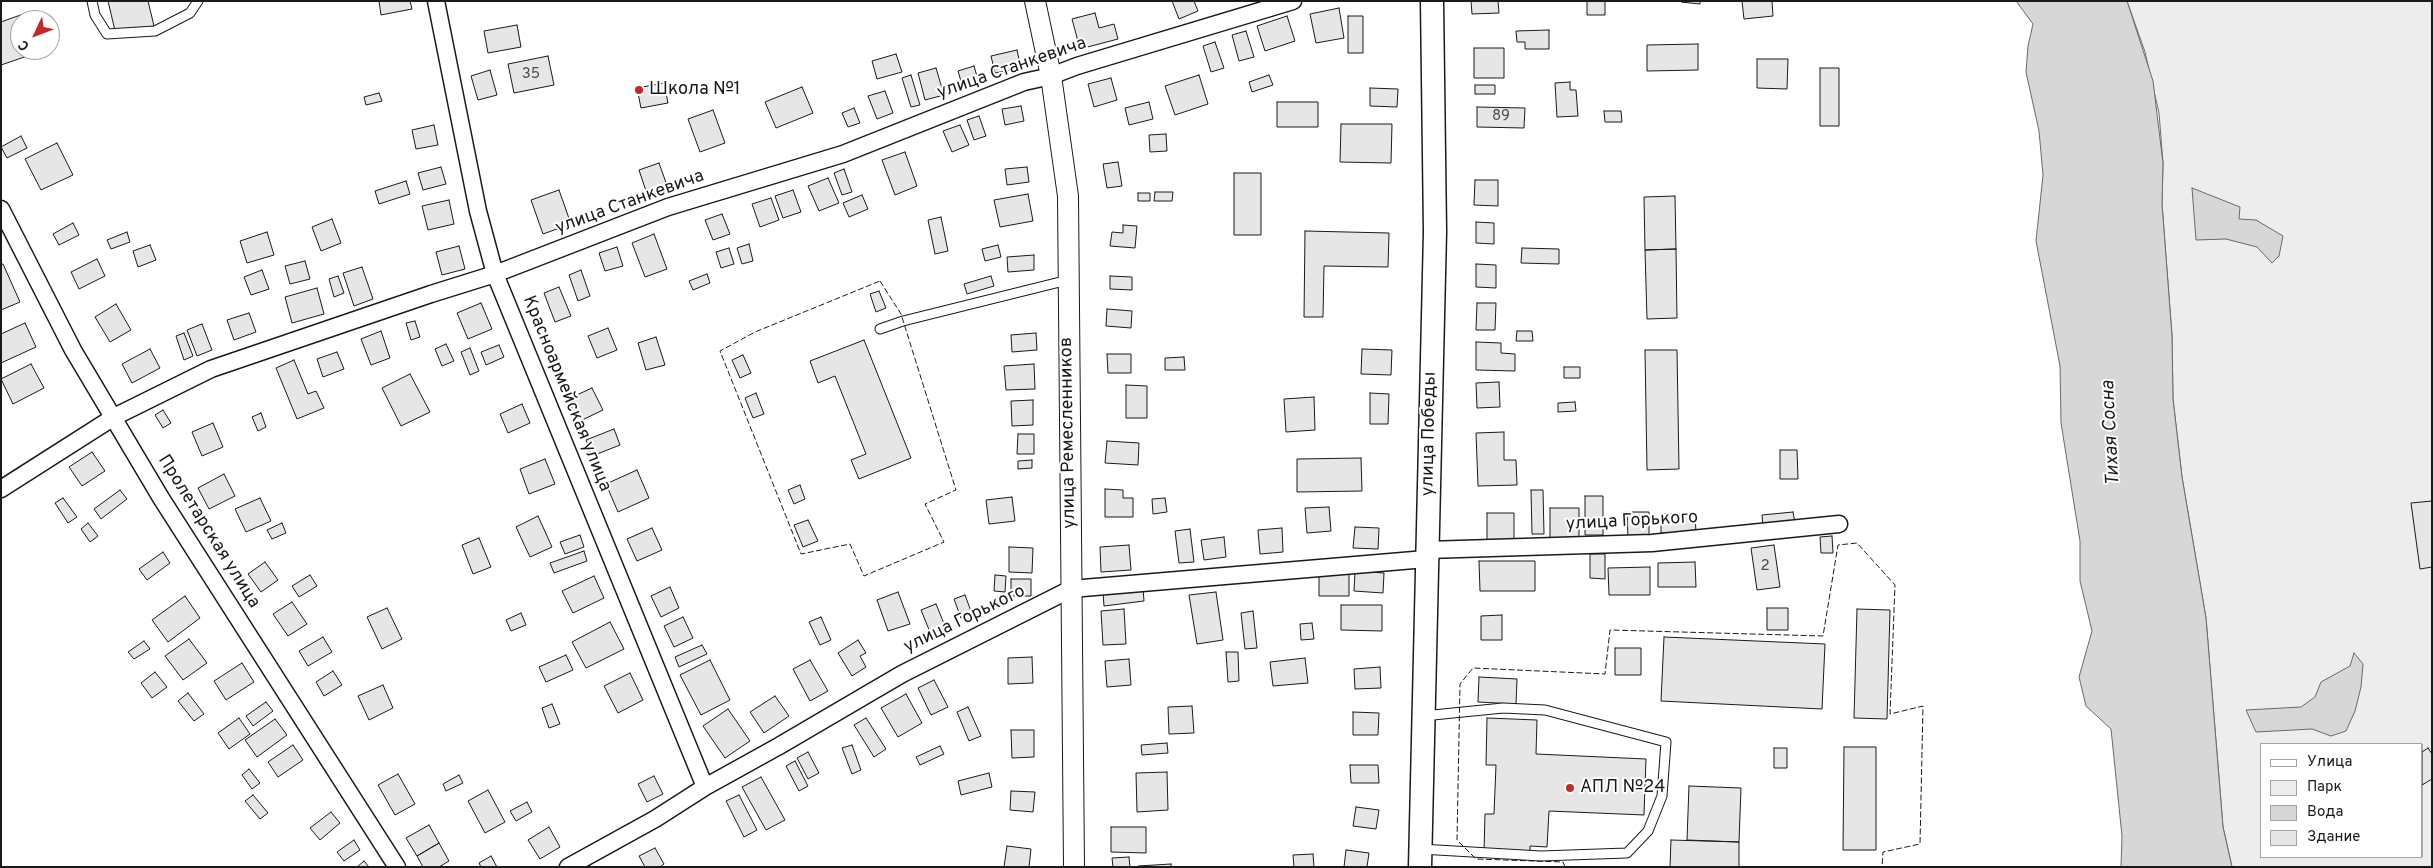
<!DOCTYPE html>
<html>
<head>
<meta charset="utf-8">
<style>
	body { margin:0 }
	#map { position:relative; width:2433px; height:868px; overflow:hidden; background:#fff; font-family:Overpass,sans-serif }
	canvas { display:block }
	.frame { position:absolute; inset:0; border:2px solid #1a1a1a; pointer-events:none }
	.legend { position:absolute; left:2260px; top:743px; width:162px; height:115px; box-sizing:border-box; background:#fff; border:1px solid #a3a3a3; margin:0; padding:6px 9px; list-style:none; font-size:15px; color:#1a1a1a }
	.legend li { display:flex; align-items:center; gap:10px; height:25px }
	.legend b { width:25px; border:1px solid #a3a3a3 }
	.north { position:absolute; left:10px; top:10px; width:50px; height:50px; box-sizing:border-box; background:#fff; border:1px solid #a3a3a3; border-radius:50%; rotate:227deg; font-size:14px; font-weight:700; line-height:20px; text-align:center; color:#1a1a1a }
	.north::after { content:''; display:block; margin:auto; width:18px; height:22px; background:#c62828; clip-path:polygon(50% 0,100% 100%,50% 72%,0 100%) }
</style>
</head>
<body>
<div id="map">
<canvas width="2433" height="868"></canvas>
<div class="frame"></div>
<ul class="legend">
<li><b style="height:6px;background:#fff"></b>Улица</li>
<li><b style="height:14px;background:#ededed"></b>Парк</li>
<li><b style="height:14px;background:#d7d7d7"></b>Вода</li>
<li><b style="height:14px;background:#e6e6e6"></b>Здание</li>
</ul>
<div class="north">С</div>
</div>
<script>
const ctx = document.querySelector('canvas').getContext('2d');
ctx.lineJoin = 'round';
function paint(path, color) { ctx.fillStyle = color; ctx.fill(path, 'evenodd'); }
const toPath = rows => new Path2D(rows.map(r => 'M' + r).join(''));
function trace(path, color, width, dash) { ctx.strokeStyle = color; ctx.lineWidth = width; ctx.lineCap = dash ? 'butt' : 'round'; ctx.setLineDash(dash || []); ctx.stroke(path); }
function write(font, color, halo, rows, align = 'center') {
  ctx.font = font + ' Overpass,sans-serif'; ctx.lineWidth = 4; ctx.setLineDash([]); ctx.textBaseline = 'middle'; ctx.strokeStyle = halo; ctx.fillStyle = color; for (const [text, x, y, turn = 0] of rows) {
    ctx.save(); ctx.translate(x, y); ctx.rotate((+turn || 0) * Math.PI / 180); ctx.textAlign = isNaN(turn) ? turn : align; if (halo) ctx.strokeText(text, 0, 0); ctx.fillText(text, 0, 0); ctx.restore();
  }
}
const green = toPath([
	[2127,1,2432,1,2432,867,2232,867,2223,827,2206,618,2182,477,2173,399,2172,336,2162,204,2163,163,2159,113,2145,52,2127,1],
	[2262,744,2422,744,2422,857,2262,857,2262,744]
]);
paint(green, '#ededed');
trace(green, '#6a6a6a', 1);
const water = toPath([
	[2016,1,2127,1,2153,81,2163,163,2162,204,2172,336,2173,399,2182,477,2206,618,2223,827,2232,867,2121,867,2122,836,2111,729,2086,706,2079,677,2092,631,2080,581,2080,541,2061,423,2060,366,2036,241,2043,175,2039,131,2026,72,2028,46,2033,24,2016,1],
	[2192,188,2240,207,2239,219,2256,220,2283,236,2279,256,2272,263,2257,247,2226,239,2196,240,2192,188],
	[2354,653,2363,664,2361,687,2355,711,2346,731,2331,736,2312,729,2256,732,2246,710,2301,707,2315,697,2321,682,2350,666,2354,653]
]);
paint(water, '#d7d7d7');
trace(water, '#6a6a6a', 1);
const building = toPath([
	[108,1,148,1,154,26,116,35,108,1],
	[379,1,410,1,412,9,381,15,379,1],
	[1172,1,1194,1,1198,11,1179,19,1172,1],
	[1471,1,1498,1,1499,13,1472,14,1471,1],
	[1587,1,1605,1,1605,15,1587,15,1587,1],
	[1681,1,1700,1,1700,4,1681,2,1681,1],
	[1742,1,1772,1,1773,16,1744,19,1742,1],
	[1339,8,1344,38,1316,43,1310,14,1339,8],
	[26,13,28,20,20,20,20,50,39,52,1,65,1,22,26,13],
	[1095,13,1099,28,1114,24,1118,39,1080,49,1072,19,1095,13],
	[1287,16,1295,41,1265,51,1257,26,1287,16],
	[1348,16,1363,16,1363,53,1348,53,1348,16],
	[517,25,521,47,488,53,484,31,517,25],
	[1549,30,1549,49,1525,49,1525,42,1517,42,1516,31,1549,30],
	[1246,31,1254,57,1239,61,1232,35,1246,31],
	[1215,42,1224,68,1211,72,1203,46,1215,42],
	[1698,44,1698,70,1647,71,1647,45,1698,44],
	[1474,48,1504,48,1504,78,1474,78,1474,48],
	[1017,50,1021,68,995,73,991,56,1017,50],
	[896,54,902,72,877,79,872,61,896,54],
	[548,56,554,85,514,93,508,64,548,56],
	[1757,59,1788,59,1787,89,1757,88,1757,59],
	[974,66,979,83,963,88,958,71,974,66],
	[936,68,944,95,925,100,918,73,936,68],
	[1820,68,1839,68,1839,126,1820,126,1820,68],
	[490,70,497,95,478,100,471,76,490,70],
	[911,75,920,105,911,107,902,78,911,75],
	[1199,75,1208,104,1175,115,1165,86,1199,75],
	[1269,75,1273,85,1252,92,1249,82,1269,75],
	[1111,78,1117,100,1094,107,1088,84,1111,78],
	[1570,82,1570,90,1576,90,1578,116,1557,117,1555,83,1570,82],
	[664,83,668,103,641,108,637,88,664,83],
	[1475,85,1495,85,1495,94,1475,94,1475,85],
	[802,87,813,113,776,128,765,102,802,87],
	[1370,88,1398,89,1397,107,1370,106,1370,88],
	[885,91,893,113,877,119,868,96,885,91],
	[379,93,382,101,366,105,364,97,379,93],
	[1149,102,1153,119,1129,125,1125,108,1149,102],
	[1277,102,1318,102,1318,127,1277,127,1277,102],
	[1021,106,1024,121,1005,125,1002,109,1021,106],
	[1477,107,1525,108,1524,128,1477,127,1477,107],
	[854,108,860,123,848,127,842,113,854,108],
	[713,110,725,143,700,152,688,119,713,110],
	[1604,111,1621,111,1622,122,1605,122,1604,111],
	[979,116,986,136,974,140,967,120,979,116],
	[1341,124,1392,124,1391,163,1340,162,1341,124],
	[434,125,438,145,416,149,412,130,434,125],
	[960,125,969,145,952,152,943,131,960,125],
	[1166,134,1167,151,1150,152,1149,135,1166,134],
	[21,136,27,148,7,158,1,147,21,136],
	[57,143,73,175,41,190,25,159,57,143],
	[905,152,917,186,895,195,882,160,905,152],
	[1118,162,1122,186,1107,188,1103,164,1118,162],
	[659,163,669,191,648,197,639,170,659,163],
	[441,167,446,184,423,190,418,173,441,167],
	[1027,167,1029,182,1007,185,1005,169,1027,167],
	[844,169,852,192,842,195,834,173,844,169],
	[1234,173,1261,173,1261,235,1234,235,1234,173],
	[828,178,839,203,819,211,808,186,828,178],
	[1475,180,1498,180,1498,206,1474,205,1475,180],
	[406,181,410,194,379,204,375,191,406,181],
	[559,190,571,224,543,234,531,200,559,190],
	[793,190,801,212,783,218,775,196,793,190],
	[1155,192,1173,192,1172,201,1154,201,1155,192],
	[1138,193,1150,193,1150,201,1138,201,1138,193],
	[1028,194,1033,221,1000,227,994,200,1028,194],
	[862,195,868,209,849,217,843,203,862,195],
	[1675,196,1676,249,1645,250,1644,197,1675,196],
	[771,198,779,220,760,227,752,204,771,198],
	[449,200,454,224,428,230,422,206,449,200],
	[722,214,730,234,713,240,705,220,722,214],
	[941,217,948,251,935,254,928,220,941,217],
	[332,219,341,243,321,251,312,227,332,219],
	[1476,222,1494,223,1494,244,1476,243,1476,222],
	[73,223,79,235,59,245,53,234,73,223],
	[1123,225,1137,226,1135,248,1110,246,1112,232,1123,233,1123,225],
	[1305,231,1389,233,1388,267,1324,266,1323,317,1304,317,1305,231],
	[127,232,130,242,111,249,107,240,127,232],
	[267,232,274,255,247,263,240,241,267,232],
	[654,234,667,269,645,277,632,243,654,234],
	[749,244,753,261,742,264,737,248,749,244],
	[150,245,156,260,138,267,133,251,150,245],
	[998,245,1001,257,985,261,982,249,998,245],
	[459,246,465,269,442,275,436,252,459,246],
	[617,247,623,266,605,271,599,253,617,247],
	[729,248,734,264,721,268,716,252,729,248],
	[1522,248,1559,249,1559,264,1521,263,1522,248],
	[1676,249,1677,318,1647,319,1645,250,1676,249],
	[1034,255,1034,270,1008,272,1007,257,1034,255],
	[97,259,105,276,79,289,71,272,97,259],
	[305,261,310,279,290,284,285,266,305,261],
	[1,264,3,264,20,302,1,310,1,264],
	[1476,264,1496,265,1496,288,1476,287,1476,264],
	[362,267,373,299,354,306,343,273,362,267],
	[262,270,269,289,251,295,244,277,262,270],
	[581,270,590,296,578,301,569,275,581,270],
	[707,274,710,283,693,290,689,281,707,274],
	[338,276,344,293,334,297,329,279,338,276],
	[991,276,994,286,967,294,964,284,991,276],
	[1110,276,1132,277,1132,290,1110,289,1110,276],
	[559,287,571,316,555,322,544,293,559,287],
	[317,288,324,314,292,323,285,297,317,288],
	[879,291,886,308,876,312,870,294,879,291],
	[481,303,492,329,468,339,457,313,481,303],
	[1477,303,1496,303,1495,330,1476,330,1477,303],
	[116,304,131,330,110,342,95,317,116,304],
	[1107,309,1132,311,1131,328,1106,326,1107,309],
	[249,313,256,332,234,340,227,320,249,313],
	[415,321,420,337,411,340,406,323,415,321],
	[25,323,36,347,1,363,1,334,25,323],
	[202,324,212,350,197,356,187,330,202,324],
	[608,328,617,350,597,358,588,336,608,328],
	[381,331,390,358,371,365,361,339,381,331],
	[1517,331,1532,331,1533,341,1516,341,1517,331],
	[184,333,193,356,184,360,176,336,184,333],
	[1036,333,1037,350,1012,352,1011,335,1036,333],
	[656,337,665,365,646,370,638,343,656,337],
	[864,340,911,458,859,479,851,460,866,454,835,376,818,383,810,361,864,340],
	[1476,342,1501,343,1501,353,1515,354,1515,371,1476,370,1476,342],
	[446,344,454,361,442,366,435,349,446,344],
	[499,345,504,357,486,365,481,352,499,345],
	[470,348,479,371,470,375,461,352,470,348],
	[150,349,160,368,132,383,122,364,150,349],
	[1362,349,1392,350,1391,375,1361,374,1362,349],
	[1645,350,1677,350,1679,469,1647,470,1645,350],
	[337,352,344,369,323,377,317,359,337,352],
	[1107,354,1131,354,1131,373,1108,373,1107,354],
	[743,355,751,373,740,378,732,360,743,355],
	[1184,357,1185,370,1165,370,1165,358,1184,357],
	[294,360,308,394,316,391,324,408,297,419,276,368,294,360],
	[31,364,44,388,13,404,1,379,31,364],
	[1034,364,1035,389,1006,390,1004,366,1034,364],
	[1564,367,1580,367,1580,378,1564,378,1564,367],
	[410,374,430,412,401,426,382,388,410,374],
	[1499,382,1500,407,1477,408,1476,383,1499,382],
	[1126,385,1147,386,1147,418,1126,418,1126,385],
	[592,388,603,410,578,422,568,399,592,388],
	[756,393,764,414,753,418,745,398,756,393],
	[1370,393,1389,394,1388,424,1370,424,1370,393],
	[1314,397,1315,430,1286,432,1284,399,1314,397],
	[1033,400,1033,425,1012,426,1011,401,1033,400],
	[1575,402,1576,411,1558,412,1558,403,1575,402],
	[522,404,530,423,508,433,500,414,522,404],
	[163,410,171,423,163,428,155,415,163,410],
	[261,413,266,427,258,431,252,417,261,413],
	[213,423,223,447,202,456,192,432,213,423],
	[614,429,620,445,592,456,586,440,614,429],
	[1504,432,1504,460,1516,460,1517,485,1478,486,1476,433,1504,432],
	[1018,434,1034,434,1034,454,1017,454,1018,434],
	[1107,441,1139,443,1138,465,1105,463,1107,441],
	[1780,450,1797,450,1798,479,1780,479,1780,450],
	[92,452,105,471,82,486,69,467,92,452],
	[1361,458,1362,491,1297,492,1297,459,1361,458],
	[545,459,555,484,529,494,520,469,545,459],
	[1032,460,1032,468,1018,469,1018,461,1032,460],
	[637,470,649,498,618,512,606,484,637,470],
	[224,474,235,496,209,509,198,488,224,474],
	[800,485,805,499,794,504,788,490,800,485],
	[1105,489,1123,490,1123,498,1133,498,1133,517,1105,517,1105,489],
	[120,490,127,499,101,519,94,509,120,490],
	[1531,490,1543,490,1544,534,1532,534,1531,490],
	[1585,496,1603,496,1603,535,1585,535,1585,496],
	[1012,497,1015,521,989,524,986,500,1012,497],
	[63,498,77,517,68,523,55,503,63,498],
	[260,498,271,521,246,532,235,509,260,498],
	[1165,498,1167,512,1153,514,1152,499,1165,498],
	[2432,501,2432,567,2420,569,2411,503,2432,501],
	[1329,507,1331,531,1307,533,1305,508,1329,507],
	[1550,508,1579,508,1579,539,1550,539,1550,508],
	[1627,512,1649,512,1649,538,1628,538,1627,512],
	[1793,512,1795,523,1763,526,1762,515,1793,512],
	[1487,513,1514,513,1514,542,1487,543,1487,513],
	[1661,514,1695,514,1696,533,1661,533,1661,514],
	[538,516,552,547,530,557,516,527,538,516],
	[808,520,818,541,803,547,794,525,808,520],
	[88,523,98,536,90,542,81,529,88,523],
	[282,523,286,533,272,539,267,530,282,523],
	[1355,527,1379,528,1378,549,1353,548,1355,527],
	[652,528,662,550,637,561,627,539,652,528],
	[1282,528,1283,552,1260,554,1258,530,1282,528],
	[1190,529,1194,562,1179,563,1175,531,1190,529],
	[580,535,584,547,565,554,560,542,580,535],
	[1832,536,1833,553,1821,553,1820,537,1832,536],
	[1224,537,1226,557,1204,560,1201,540,1224,537],
	[479,538,491,567,473,574,462,545,479,538],
	[1129,545,1131,570,1101,572,1100,547,1129,545],
	[1774,545,1780,587,1757,590,1751,548,1774,545],
	[1009,547,1033,548,1032,573,1009,572,1009,547],
	[584,551,587,561,554,573,550,563,584,551],
	[163,552,170,563,147,580,139,569,163,552],
	[1590,554,1605,554,1605,579,1590,578,1590,554],
	[1479,561,1535,561,1535,591,1480,591,1479,561],
	[265,562,278,580,261,592,248,574,265,562],
	[1695,562,1696,587,1658,587,1658,563,1695,562],
	[1650,567,1650,595,1609,595,1608,568,1650,567],
	[1355,571,1384,573,1383,593,1354,591,1355,571],
	[1319,572,1349,572,1349,596,1319,596,1319,572],
	[310,575,317,586,299,597,292,586,310,575],
	[995,575,1006,576,1005,592,994,591,995,575],
	[594,576,604,598,573,613,562,591,594,576],
	[1011,579,1031,579,1031,596,1011,596,1011,579],
	[670,587,679,608,661,617,651,596,670,587],
	[1143,588,1144,601,1104,606,1103,593,1143,588],
	[898,592,910,624,888,631,877,600,898,592],
	[1216,592,1223,640,1197,644,1189,595,1216,592],
	[965,595,972,614,961,618,954,599,965,595],
	[185,596,200,618,168,642,152,620,185,596],
	[292,602,307,624,288,636,273,614,292,602],
	[936,604,947,631,932,637,921,610,936,604],
	[1341,605,1382,605,1382,631,1341,630,1341,605],
	[387,608,402,639,382,649,367,617,387,608],
	[1767,608,1788,608,1788,630,1767,630,1767,608],
	[1124,609,1126,644,1103,645,1101,611,1124,609],
	[1857,609,1890,610,1887,719,1854,718,1857,609],
	[1253,611,1257,648,1245,649,1241,613,1253,611],
	[521,613,526,625,511,631,506,620,521,613],
	[1502,615,1502,640,1481,640,1481,616,1502,615],
	[683,617,693,638,674,647,664,626,683,617],
	[821,617,831,640,820,645,809,622,821,617],
	[610,622,624,649,586,668,572,642,610,622],
	[1312,623,1314,639,1301,640,1300,624,1312,623],
	[323,637,332,652,308,666,299,651,323,637],
	[1664,637,1825,644,1822,709,1661,701,1664,637],
	[189,639,207,663,183,680,165,656,189,639],
	[858,640,866,653,860,656,866,667,852,676,838,653,858,640],
	[144,641,150,649,134,659,128,652,144,641],
	[702,645,707,654,679,667,675,657,702,645],
	[1615,648,1641,648,1641,675,1615,675,1615,648],
	[1226,652,1238,652,1239,681,1228,682,1226,652],
	[566,655,573,670,546,682,539,667,566,655],
	[1032,657,1033,683,1008,684,1008,658,1032,657],
	[1305,658,1308,683,1273,686,1270,662,1305,658],
	[1129,659,1131,685,1107,687,1105,661,1129,659],
	[710,660,730,700,701,715,680,675,710,660],
	[810,660,828,691,810,701,793,669,810,660],
	[242,663,254,682,226,700,214,681,242,663],
	[1380,667,1381,688,1355,689,1354,669,1380,667],
	[333,671,342,685,324,696,316,682,333,671],
	[155,672,167,687,152,698,141,683,155,672],
	[630,673,643,700,618,713,604,686,630,673],
	[1479,677,1517,679,1516,704,1478,702,1479,677],
	[934,680,948,707,931,715,918,688,934,680],
	[383,685,393,708,369,720,358,696,383,685],
	[188,693,204,714,194,721,178,701,188,693],
	[906,694,922,723,898,737,881,708,906,694],
	[775,696,789,716,764,733,750,712,775,696],
	[266,702,273,711,253,726,246,716,266,702],
	[552,704,560,724,549,728,542,708,552,704],
	[1192,706,1194,733,1169,734,1168,707,1192,706],
	[968,707,981,736,969,741,957,712,968,707],
	[728,709,750,741,725,758,703,726,728,709],
	[1353,712,1379,713,1378,735,1353,735,1353,712],
	[239,718,250,734,229,749,218,733,239,718],
	[866,718,886,749,874,757,854,725,866,718],
	[1487,718,1537,720,1536,754,1646,759,1644,815,1549,811,1547,847,1530,846,1530,853,1484,851,1485,814,1494,814,1496,765,1486,765,1487,718],
	[275,719,287,735,257,757,245,740,275,719],
	[1011,730,1034,730,1034,757,1012,758,1011,730],
	[1167,743,1168,753,1142,755,1141,745,1167,743],
	[293,745,303,760,278,777,268,762,293,745],
	[852,745,861,770,852,774,842,748,852,745],
	[940,746,944,754,920,765,916,757,940,746],
	[1844,747,1876,747,1876,850,1843,850,1844,747],
	[1774,748,1787,748,1787,768,1774,768,1774,748],
	[2428,748,2432,754,2432,779,2422,785,2422,752,2428,748],
	[808,752,819,773,808,779,797,758,808,752],
	[795,761,808,786,799,791,786,766,795,761],
	[1350,765,1378,765,1379,783,1351,783,1350,765],
	[249,769,260,783,252,789,242,775,249,769],
	[1167,772,1168,810,1137,812,1136,773,1167,772],
	[989,773,992,787,961,795,958,781,989,773],
	[398,774,415,804,395,815,378,785,398,774],
	[459,775,463,783,446,791,443,784,459,775],
	[654,776,663,794,647,802,638,784,654,776],
	[761,777,785,820,766,830,742,787,761,777],
	[1689,786,1741,788,1739,842,1687,840,1689,786],
	[488,790,505,822,485,833,468,801,488,790],
	[1011,791,1035,792,1033,812,1010,810,1011,791],
	[253,795,268,813,260,819,245,801,253,795],
	[739,795,757,830,744,837,726,801,739,795],
	[527,802,532,812,516,821,510,811,527,802],
	[1356,807,1379,810,1376,829,1353,826,1356,807],
	[331,812,340,823,320,840,310,828,331,812],
	[429,825,439,843,417,856,406,838,429,825],
	[549,827,560,847,540,859,528,840,549,827],
	[1111,827,1146,827,1146,853,1111,852,1111,827],
	[354,840,360,850,344,861,337,852,354,840],
	[1671,840,1739,842,1739,867,1670,867,1671,840],
	[439,843,449,861,439,867,423,867,417,856,439,843],
	[1007,846,1031,849,1029,867,1004,867,1007,846],
	[655,848,664,864,660,867,645,867,639,856,655,848],
	[1346,850,1369,853,1367,867,1344,867,1346,850],
	[1313,854,1314,867,1294,867,1293,855,1313,854],
	[491,856,497,867,481,867,479,863,491,856],
	[1129,857,1130,867,1113,867,1112,858,1129,857],
	[364,861,369,867,357,867,364,861],
	[1171,864,1171,867,1138,867,1138,866,1171,864]
]);
paint(building, '#e6e6e6');
trace(building, '#1a1a1a', 1);
const service = toPath([
	[92,1,95,15,107,34,155,31,190,13,198,1],
	[880,329,903,321,1068,280],
	[1420,849,1541,856,1627,853,1648,831,1662,796,1666,742,1545,710,1503,708,1423,716]
]);
const minor = toPath([
	[436,1,478,211,495,274,705,787],
	[1,209,73,350,161,498,397,867],
	[1,489,114,417,211,369,431,294,495,274,668,207,843,154,1024,82,1051,76,1077,66,1293,1],
	[1427,550,1652,543,1839,524],
	[568,867,655,819,705,787,779,746,902,674,1071,589,1426,559]
]);
const tertiary = toPath([
	[1035,1,1051,76,1068,196,1074,867]
]);
const secondary = toPath([
	[1420,867,1435,232,1432,1]
]);
trace(service, '#1a1a1a', 11);
trace(minor, '#1a1a1a', 19);
trace(tertiary, '#1a1a1a', 22);
trace(secondary, '#1a1a1a', 25);
trace(service, '#fff', 9);
trace(minor, '#fff', 16);
trace(tertiary, '#fff', 20);
trace(secondary, '#fff', 22);
trace(toPath([
	[880,281,901,314,956,490,925,504,944,542,864,576,850,544,801,554,720,351,755,332,880,281],
	[1565,867,1563,862,1476,859,1457,840,1460,684,1473,668,1605,674,1610,630,1823,636,1838,545,1857,543,1895,585,1890,714,1923,706,1920,844,1883,852,1882,867]
]), '#1a1a1a', 1, [6, 2.5]);
for (const [x, y, r, color] of [
	[639,90,5,"#c62828"],
	[1570,788,5,"#c62828"]
]) { const dot = new Path2D(); dot.arc(x, y, r, 0, 2 * Math.PI); ctx.fillStyle = color; ctx.fill(dot); trace(dot, '#fff', 2); }
write('15px', '#4d4d4d', null, [
	["35",531,75],
	["89",1501,117],
	["2",1765,567]
]);
write('18px', '#1a1a1a', '#fff', [
	["улица Станкевича",1012,69,-19],
	["улица Станкевича",630,203,-20],
	["Красноармейская улица",566,394,68],
	["улица Ремесленников",1069,433,-91],
	["улица Победы",1430,434,-89],
	["улица Горького",1632,522,-3],
	["Пролетарская улица",208,532,58],
	["улица Горького",965,620,-26]
]);
write('18px', '#1a1a1a', '#fff', [
	["Школа №1",649,90],
	["АПЛ №24",1580,788]
], 'left');
write('italic 19px', '#1a1a1a', '#fff', [
	["Тихая Сосна",2112,433,-93]
]);
</script>
</body>
</html>
